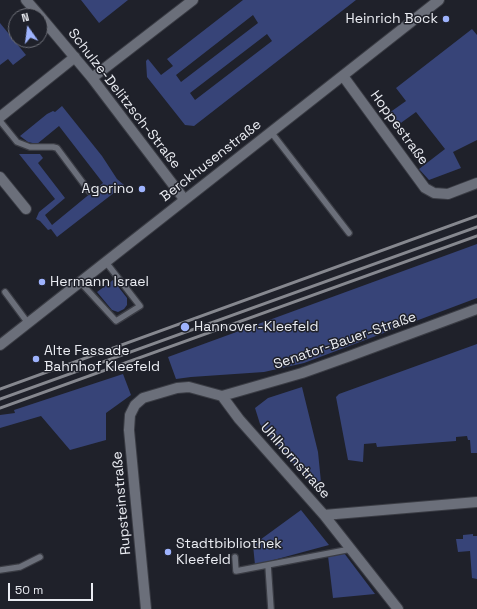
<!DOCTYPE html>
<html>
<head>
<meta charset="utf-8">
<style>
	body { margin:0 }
	#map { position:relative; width:477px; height:609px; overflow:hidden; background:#1f212a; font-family:"Space Grotesk",sans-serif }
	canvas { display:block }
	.north { position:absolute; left:8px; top:8px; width:40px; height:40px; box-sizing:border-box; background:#1f212a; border:1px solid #70727a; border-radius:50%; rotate:346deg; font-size:11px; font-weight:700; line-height:16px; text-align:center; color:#eaecf2 }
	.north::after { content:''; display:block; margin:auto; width:14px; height:18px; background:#9eb3fd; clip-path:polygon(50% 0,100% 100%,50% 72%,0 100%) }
	.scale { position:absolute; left:8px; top:583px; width:85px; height:18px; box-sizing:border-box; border:2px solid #eaecf2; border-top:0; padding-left:5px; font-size:12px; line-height:14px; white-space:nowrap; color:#eaecf2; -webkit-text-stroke:3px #1f212a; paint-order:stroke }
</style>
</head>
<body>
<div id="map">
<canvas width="477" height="609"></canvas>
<div class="north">N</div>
<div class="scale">50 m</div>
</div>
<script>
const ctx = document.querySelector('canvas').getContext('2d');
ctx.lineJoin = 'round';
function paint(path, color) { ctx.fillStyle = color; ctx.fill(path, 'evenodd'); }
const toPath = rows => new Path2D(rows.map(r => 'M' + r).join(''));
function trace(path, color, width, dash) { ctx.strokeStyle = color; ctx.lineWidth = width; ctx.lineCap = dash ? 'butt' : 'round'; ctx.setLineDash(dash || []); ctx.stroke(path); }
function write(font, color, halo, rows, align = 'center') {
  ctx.font = font + ' "Space Grotesk",sans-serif'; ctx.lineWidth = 3; ctx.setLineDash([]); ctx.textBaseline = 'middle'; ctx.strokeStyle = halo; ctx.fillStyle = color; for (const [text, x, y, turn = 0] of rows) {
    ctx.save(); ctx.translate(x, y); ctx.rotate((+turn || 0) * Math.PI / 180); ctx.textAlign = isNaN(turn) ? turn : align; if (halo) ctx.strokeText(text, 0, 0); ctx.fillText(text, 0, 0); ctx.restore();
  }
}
paint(toPath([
	[81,0,128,0,99,23],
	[243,0,356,0,194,126,185,125,147,77,146,61,148,59,161,75,173,66,167,59],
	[253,15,258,23,181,82,176,75],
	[267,34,272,41,195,100,190,93],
	[0,23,26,55,13,65,8,59,0,65],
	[472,29,477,35,477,140,453,152,461,168,429,180,419,169,445,149,416,112,398,125,389,113,406,101,396,88],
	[62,106,102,156,117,179,124,185,57,237,51,229,48,230,40,221,36,219,39,212,55,199,19,154,40,154,43,158,38,163,65,198,45,215,52,225,103,183,59,126,37,144,28,142,20,136,47,114,53,111,55,112],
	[477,244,477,298,304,363,264,372,191,377,176,379,168,357],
	[113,280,127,298,127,305,124,309,118,312,112,310,97,292],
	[477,344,477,453,471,453,470,440,468,440,467,436,456,437,456,441,377,447,376,443,364,444,363,462,348,460,336,397,339,394],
	[123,374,131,395,106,413,106,440,70,450,41,416,0,428,0,415,15,413,14,410],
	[302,387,318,452,321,482,319,487,316,489,270,437,260,424,255,408,268,398],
	[301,510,329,545,255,565,253,545],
	[473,534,473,536,477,536,477,579,472,578,470,551,458,552,456,539,463,539,463,535],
	[344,553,375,594,333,598,328,556]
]), '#374478');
const service = toPath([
	[0,121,17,142,30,147,53,147,57,148,89,191],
	[271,132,349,233],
	[80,282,116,321,140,306,105,261],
	[5,292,28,323],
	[235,557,236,571,351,549],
	[268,565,271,609],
	[0,570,20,567,40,557]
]);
const minor = toPath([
	[26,0,40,16],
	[40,16,92,78,184,199],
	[343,76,425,188,434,193,448,194,477,183],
	[92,78,193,0],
	[0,117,75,57],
	[0,177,26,209],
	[222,396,302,373,347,357,477,309],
	[324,515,477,502],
	[146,609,129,430,130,415,135,405,143,398,177,388,189,387,222,396,239,419,324,515,398,609]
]);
const tertiary = toPath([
	[0,345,439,0]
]);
trace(service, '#3a3c44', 8);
trace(minor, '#3a3c44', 12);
trace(tertiary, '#3a3c44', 12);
trace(service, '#6b6f7a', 5.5);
trace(minor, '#6b6f7a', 10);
trace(tertiary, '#6b6f7a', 10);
trace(toPath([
	[0,389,477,216],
	[0,399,477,227],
	[0,408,477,236]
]), '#86888f', 3);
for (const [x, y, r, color] of [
	[446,19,4,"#9eb3fd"],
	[142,189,4,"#9eb3fd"],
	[42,282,4,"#9eb3fd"],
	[185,327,5,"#9eb3fd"],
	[36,359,4,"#9eb3fd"],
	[168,552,4,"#9eb3fd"]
]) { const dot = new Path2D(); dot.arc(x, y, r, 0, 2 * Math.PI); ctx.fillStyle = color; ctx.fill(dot); trace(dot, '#1f212a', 1.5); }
write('14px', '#eaecf2', '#1f212a', [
	["Heinrich Bock",438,19,"right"],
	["Agorino",134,189,"right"],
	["Hermann Israel",50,282],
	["Hannover-Kleefeld",194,327],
	["Alte Fassade",44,351],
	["Bahnhof Kleefeld",44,367],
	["Stadtbibliothek",176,544],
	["Kleefeld",176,560]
], 'left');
write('14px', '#eaecf2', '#1f212a', [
	["Schulze-Delitzsch-Straße",124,99,52],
	["Hoppestraße",399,128,54],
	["Berckhusenstraße",211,161,-38],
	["Senator-Bauer-Straße",345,341,-19],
	["Uhlhornstraße",295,461,48],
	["Rupsteinstraße",122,503,-95]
]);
</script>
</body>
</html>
